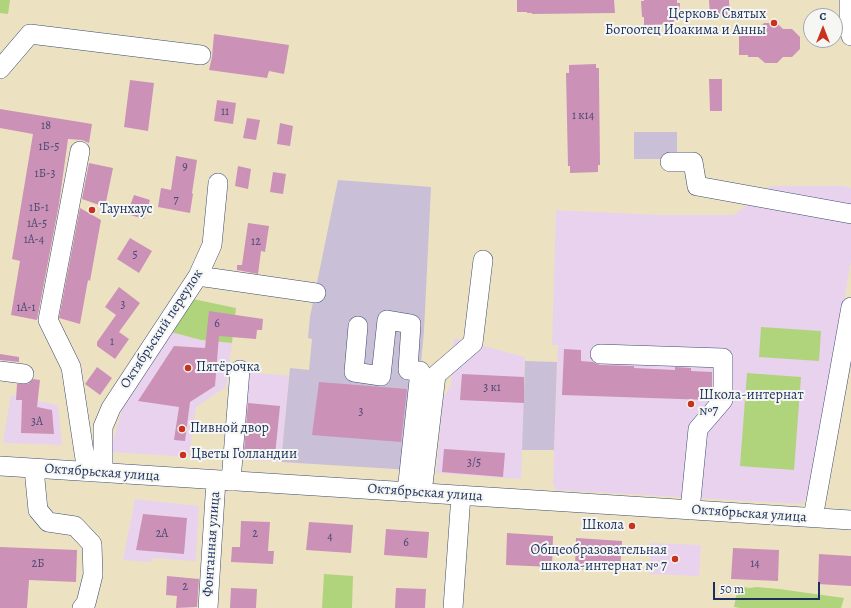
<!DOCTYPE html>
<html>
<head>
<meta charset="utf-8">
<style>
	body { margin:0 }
	#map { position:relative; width:851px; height:608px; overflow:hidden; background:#ece2c2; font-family:Alegreya,serif }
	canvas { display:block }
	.north { position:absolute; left:803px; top:8px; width:40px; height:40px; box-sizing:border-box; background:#f6f6f2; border:1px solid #9ea6b7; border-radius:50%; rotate:0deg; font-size:11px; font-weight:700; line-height:16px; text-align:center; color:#1b2f5e }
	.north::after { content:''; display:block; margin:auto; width:14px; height:18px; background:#c8321e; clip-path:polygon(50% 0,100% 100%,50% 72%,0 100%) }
	.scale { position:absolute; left:713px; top:582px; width:107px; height:18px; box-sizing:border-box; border:2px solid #1b2f5e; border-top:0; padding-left:5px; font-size:12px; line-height:14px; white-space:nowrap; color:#1b2f5e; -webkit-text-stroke:3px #f6f6f2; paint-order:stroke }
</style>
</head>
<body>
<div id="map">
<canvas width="851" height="608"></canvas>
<div class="north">С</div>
<div class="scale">50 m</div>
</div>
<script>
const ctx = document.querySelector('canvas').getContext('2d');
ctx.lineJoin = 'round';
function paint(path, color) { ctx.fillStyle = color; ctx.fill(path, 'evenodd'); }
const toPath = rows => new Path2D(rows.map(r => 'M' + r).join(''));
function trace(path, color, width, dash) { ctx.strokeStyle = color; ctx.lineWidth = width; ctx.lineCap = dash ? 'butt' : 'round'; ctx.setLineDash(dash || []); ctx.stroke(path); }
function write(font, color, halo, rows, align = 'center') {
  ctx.font = font + ' Alegreya,serif'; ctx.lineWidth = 4; ctx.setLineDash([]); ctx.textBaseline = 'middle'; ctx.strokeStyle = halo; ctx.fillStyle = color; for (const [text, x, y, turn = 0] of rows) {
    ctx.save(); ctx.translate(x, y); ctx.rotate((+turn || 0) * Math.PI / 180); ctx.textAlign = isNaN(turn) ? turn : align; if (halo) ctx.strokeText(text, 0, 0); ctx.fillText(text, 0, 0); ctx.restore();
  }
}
paint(toPath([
	[770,186,843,186,851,188,851,261,813,482,809,494,802,504,557,490,553,485,558,345,552,345,556,210,658,215,734,215],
	[171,332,201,340,232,343,226,387,196,407,189,457,110,452,123,406],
	[454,338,525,357,521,479,436,473,443,399,451,385],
	[238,371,289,376,281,462,228,459],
	[11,395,58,405,62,445,3,443],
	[135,499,199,506,196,561,152,558,151,562,123,560],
	[651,543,701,545,699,576,649,574]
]), '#e9d2ed');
paint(toPath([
	[634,132,677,132,677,159,634,159],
	[338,180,431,187,424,331,411,470,281,462,290,368,309,370,312,339,308,338,310,317],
	[525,361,557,362,554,450,522,450]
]), '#c9bfd7');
paint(toPath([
	[0,0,10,0,8,14,0,13],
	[193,299,236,308,232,343,201,340,171,332],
	[761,327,821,331,819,361,759,357],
	[747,373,801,377,794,470,740,466],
	[324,574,353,576,352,608,322,608],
	[738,586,749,588,757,587,779,589,844,598,841,608,740,608,734,607]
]), '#b0d47c');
paint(toPath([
	[517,0,614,0,615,13,532,14,532,13,527,13,527,12,517,12],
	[644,0,677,0,677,3,680,3,680,13,677,13,677,16,674,16,674,24,644,25,644,17,642,17,641,1,644,1],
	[709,0,729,0,730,17,710,17],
	[764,23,777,23,783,29,792,29,800,37,800,49,792,57,783,57,777,63,765,63,758,57,748,57,748,55,739,55,739,30,758,29],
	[214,34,289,45,284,74,269,71,267,78,209,70,212,57],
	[596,64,596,68,599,68,599,80,600,165,598,165,598,172,570,173,570,166,568,166,566,73,569,73,569,65],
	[709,79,722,79,722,111,710,111],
	[130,80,154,83,148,131,124,127],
	[217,100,236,103,233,124,214,121],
	[0,109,92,124,89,143,82,140,68,139,59,204,37,320,11,315,20,261,12,259,33,134,0,128],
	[247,118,260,120,256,140,243,138],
	[280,123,293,126,290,146,277,144],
	[176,156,197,160,192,193,193,194,190,213,158,207,161,188,171,190],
	[89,163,113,168,105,207,82,199],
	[238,166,251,169,248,189,235,186],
	[273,172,286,174,283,194,270,192],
	[134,195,150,200,144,219,127,214],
	[80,208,101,220,90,281,88,280,80,324,59,318],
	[248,223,269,226,265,252,261,251,258,274,237,270,237,265,242,265],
	[130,238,152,251,139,273,117,259],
	[119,287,140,303,119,332,129,339,115,359,97,346,97,342,116,315,105,307],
	[209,311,263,319,262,330,257,330,256,339,219,336,215,386,190,402,185,441,174,440,179,407,138,401,174,346,205,348],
	[564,349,581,350,581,361,593,362,600,365,634,366,634,368,675,370,675,367,691,368,691,371,712,372,712,396,709,400,562,395],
	[0,354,19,357,19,362,0,360],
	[97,367,112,378,100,395,85,384],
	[462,374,524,377,524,403,460,400],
	[33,379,40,380,37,407,52,410,54,434,21,433,22,400,16,400,17,384,28,384],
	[319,382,407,389,401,442,312,435],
	[248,403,280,406,275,455,244,452],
	[444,449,505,453,503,477,442,472],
	[143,514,187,518,184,554,136,550],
	[241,521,270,522,268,551,274,551,273,564,231,562,232,547,240,547],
	[309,522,353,525,351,553,306,550],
	[386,529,429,532,427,558,384,555],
	[507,533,553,536,552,567,506,565],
	[576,538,622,541,620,571,575,569],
	[0,547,77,550,76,582,29,580,27,608,0,608],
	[733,548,779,550,778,581,731,579],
	[819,554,851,556,851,586,818,584],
	[167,576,199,579,197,607,176,608,177,596,166,595],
	[231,588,257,589,256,608,230,608],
	[396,588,426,589,425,608,395,608]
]), '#cc91b6');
const minor = toPath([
	[849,0,849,28,851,36],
	[0,69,30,34,201,55],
	[80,151,48,320,71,367,87,472],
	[670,162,693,162,697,186,851,214],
	[198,276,316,293],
	[358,326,354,372,381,376,387,320,411,324,408,370,420,371,407,492],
	[600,354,723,358,723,400,698,429,690,510],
	[0,371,24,374],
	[0,466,851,520],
	[34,469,38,510,48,522,75,526,92,544,93,575,86,603,82,608],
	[103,473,103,427,111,408,198,276,212,245,218,183],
	[231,481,240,370],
	[422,493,436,375,473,343,483,260],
	[813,518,851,307],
	[208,608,216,480],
	[453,608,461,495]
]);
trace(minor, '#3a4a6d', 20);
trace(minor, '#fff', 19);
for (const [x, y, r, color] of [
	[774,23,4,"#c8321e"],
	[92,210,4,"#c8321e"],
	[188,368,4,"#c8321e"],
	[691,404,4,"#c8321e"],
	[182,429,4,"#c8321e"],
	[183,455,4,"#c8321e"],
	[632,526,4,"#c8321e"],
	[675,559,4,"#c8321e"]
]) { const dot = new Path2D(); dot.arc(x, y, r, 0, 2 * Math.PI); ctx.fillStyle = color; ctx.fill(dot); trace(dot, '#f6f6f2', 1.5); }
write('12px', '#474874', null, [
	["11",225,112],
	["1 к14",583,116],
	["18",46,126],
	["1Б-5",49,147],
	["9",185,167],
	["1Б-3",45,174],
	["7",176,200],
	["1Б-1",39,208],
	["1А-5",37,224],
	["1А-4",34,240],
	["12",256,242],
	["5",135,255],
	["3",123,305],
	["1А-1",26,308],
	["6",217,324],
	["1",112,342],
	["3 к1",492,388],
	["3",361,412],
	["3А",37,422],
	["3/5",474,463],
	["2А",162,534],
	["2",255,534],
	["4",330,537],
	["6",406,543],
	["2Б",38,564],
	["14",755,564],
	["2",185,587]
]);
write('14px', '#1b2f5e', '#f6f6f2', [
	["Церковь Святых",766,15,"right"],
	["Богоотец Иоакима и Анны",766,31,"right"],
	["Таунхаус",100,210],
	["Пятёрочка",196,368],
	["Школа-интернат",699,396],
	["№7",699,412],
	["Пивной двор",190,429],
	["Цветы Голландии",191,455],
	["Школа",624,526,"right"],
	["Общеобразовательная",667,551,"right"],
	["школа-интернат № 7",667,567,"right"]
], 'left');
write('14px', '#1b2f5e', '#f6f6f2', [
	["Октябрьский переулок",162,329,-57],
	["Октябрьская улица",102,473,4],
	["Октябрьская улица",425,493,4],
	["Октябрьская улица",749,514,4],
	["Фонтанная улица",212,544,-86]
]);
</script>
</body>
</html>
